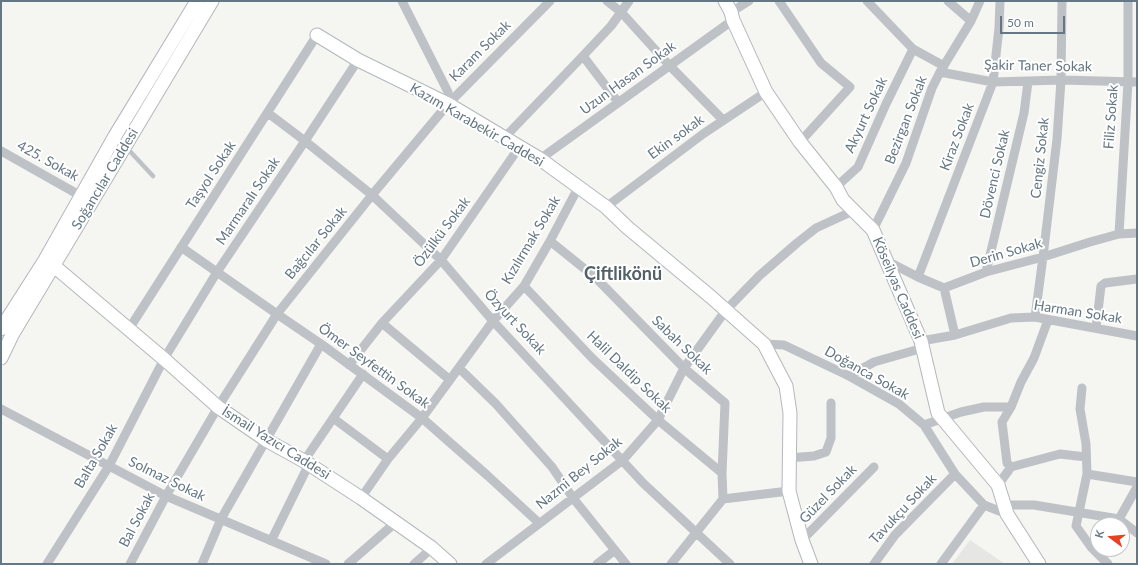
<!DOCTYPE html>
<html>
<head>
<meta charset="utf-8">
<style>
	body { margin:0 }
	#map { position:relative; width:1138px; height:565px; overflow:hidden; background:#f5f5f1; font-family:Lato,sans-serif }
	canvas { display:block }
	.frame { position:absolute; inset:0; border:2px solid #647783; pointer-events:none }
	.north { position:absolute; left:1090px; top:517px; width:40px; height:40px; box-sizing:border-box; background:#fff; border:1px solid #c1c9cd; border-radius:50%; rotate:286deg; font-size:11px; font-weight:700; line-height:16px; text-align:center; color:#647783 }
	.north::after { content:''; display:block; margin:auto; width:14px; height:18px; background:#e64120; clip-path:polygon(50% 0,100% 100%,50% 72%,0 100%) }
	.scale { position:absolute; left:1000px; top:16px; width:65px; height:18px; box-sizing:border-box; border:2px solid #647783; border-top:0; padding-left:5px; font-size:12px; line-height:14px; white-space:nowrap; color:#647783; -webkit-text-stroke:3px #fff; paint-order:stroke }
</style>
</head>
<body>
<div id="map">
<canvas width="1138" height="565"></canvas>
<div class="frame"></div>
<div class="north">K</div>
<div class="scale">50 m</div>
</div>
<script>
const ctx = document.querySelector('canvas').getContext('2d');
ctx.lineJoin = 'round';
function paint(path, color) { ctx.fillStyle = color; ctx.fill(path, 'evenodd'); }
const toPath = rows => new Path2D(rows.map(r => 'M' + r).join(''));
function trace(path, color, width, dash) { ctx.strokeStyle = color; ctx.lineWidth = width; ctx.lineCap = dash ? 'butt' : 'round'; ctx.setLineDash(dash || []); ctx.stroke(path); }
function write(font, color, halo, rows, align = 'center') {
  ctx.font = font + ' Lato,sans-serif'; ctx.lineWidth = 4; ctx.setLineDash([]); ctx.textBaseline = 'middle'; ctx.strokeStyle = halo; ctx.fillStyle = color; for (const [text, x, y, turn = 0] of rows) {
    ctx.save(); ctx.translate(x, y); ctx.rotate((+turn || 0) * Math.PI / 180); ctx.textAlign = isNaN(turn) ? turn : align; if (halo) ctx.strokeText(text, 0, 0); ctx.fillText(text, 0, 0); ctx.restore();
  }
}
paint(toPath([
	[970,540,1005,564,952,564]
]), '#e6e7e5');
const secondary = toPath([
	[725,1,731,12,733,20,766,92,800,142,836,187,843,200,873,230,921,341,938,413,998,485,1007,514,1039,564],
	[317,35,358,60,448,104,540,159,606,207,628,228,711,297,764,344,786,386,790,413,789,491,802,540,811,564],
	[54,266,164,359,218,407,266,440,304,461,361,498,432,548,450,564],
	[1,329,45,260,115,136,197,1],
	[1,358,12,335,212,1]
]);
trace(secondary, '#b2b8bc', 15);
trace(toPath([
	[126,147,153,176]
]), '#bec2c6', 4.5);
trace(toPath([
	[402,1,448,92,448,104],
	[607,1,621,12,669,65,723,120],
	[779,1,821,63,850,87,800,142],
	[867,1,913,49,944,66],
	[948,1,971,21],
	[731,12,749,1],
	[583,56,618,102],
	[940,72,993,82,1061,80,1137,82],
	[268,113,305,141,372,195,441,260,493,321,643,483,730,564],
	[505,137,579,60,611,26,629,1],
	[1,151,81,196],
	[540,159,733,20],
	[836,187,858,167,886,104,913,49],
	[606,207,703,134,766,92],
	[873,230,906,163,932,88,940,72,971,21,980,1],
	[1119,234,1128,82,1128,1],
	[550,241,596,278,684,368,725,403,722,473,723,499],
	[181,247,277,314,321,344,422,418,488,476,539,523],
	[887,261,918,277,944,288,986,272,1043,257,1090,242,1119,234,1137,233],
	[986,272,1024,113,1028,82],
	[918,277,993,82,999,28,1000,1],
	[524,286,592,358,658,420,722,473],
	[944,288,955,335],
	[1035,317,1043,257,1057,139,1061,80,1062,1],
	[382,323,450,380],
	[1096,328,1101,286,1105,283,1137,279],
	[129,329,317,35],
	[921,341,955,335,1011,318,1035,317,1137,336],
	[764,344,784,345,849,376,899,404,924,425,955,474,984,505,1007,514],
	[349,365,382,323,441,260,520,146],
	[459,368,496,404,552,467,573,498,626,564],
	[849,376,874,362,923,348],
	[1082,388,1080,409,1086,444,1087,474,1076,526,1091,547,1108,564],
	[1,409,166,496,326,564],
	[333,418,388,459],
	[924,425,961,412,984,407,1011,407],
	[788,458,814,456,826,452,831,438,831,403],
	[304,461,363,374],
	[1011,467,1007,463,1002,422,1011,407,1021,382,1034,358,1048,320],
	[1087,474,1137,482],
	[998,485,1011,467,1060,454,1086,457],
	[361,498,388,459,422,418,493,321,524,286,550,241,579,186],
	[1004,505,1034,505,1119,519,1137,533],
	[1119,519,1137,487],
	[802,540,874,467],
	[271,541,309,464],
	[47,564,109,466,164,359,217,272,305,141,358,60],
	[130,564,166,496,218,407,277,314,372,195,448,104,550,1],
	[202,564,221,519,321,344],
	[348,564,395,523],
	[414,564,432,548],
	[486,564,623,460,658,420,684,368,726,310,759,276,797,243,816,228,853,211],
	[597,564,615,550],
	[671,564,723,499,789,491],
	[874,564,895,535,955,474],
	[941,564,984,505]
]), '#bec2c6', 9);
trace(secondary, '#fff', 13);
write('14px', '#647783', '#fff', [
	["Karam Sokak",480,51,-45],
	["Şakir Taner Sokak",1038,66,1],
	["Uzun Hasan Sokak",628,78,-36],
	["Akyurt Sokak",866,115,-65],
	["Filiz Sokak",1111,117,-86],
	["Bezirgan Sokak",906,120,-69],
	["Kazım Karabekir Caddesi",477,125,30],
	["Ekin sokak",676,137,-36],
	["Kiraz Sokak",957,137,-69],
	["Cengiz Sokak",1040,158,-84],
	["425. Sokak",48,161,29],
	["Dövenci Sokak",995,174,-77],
	["Taşyol Sokak",211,175,-57],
	["Soğancılar Caddesi",105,179,-59],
	["Marmaralı Sokak",248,201,-56],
	["Özülkü Sokak",442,232,-53],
	["Kızılırmak Sokak",531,240,-59],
	["Bağcılar Sokak",316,243,-51],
	["Derin Sokak",1006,253,-16],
	["Köseilyas Caddesi",898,288,67],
	["Harman Sokak",1078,312,9],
	["Özyurt Sokak",515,322,47],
	["Sabah Sokak",682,345,44],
	["Ömer Seyfettin Sokak",374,366,36],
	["Halil Daldip Sokak",629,372,44],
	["Doğanca Sokak",867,373,29],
	["İsmail Yazıcı Caddesi",276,443,32],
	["Balta Sokak",96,456,-60],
	["Nazmi Bey Sokak",579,473,-39],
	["Solmaz Sokak",167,479,26],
	["Güzel Sokak",828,494,-46],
	["Tavukçu Sokak",903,509,-47],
	["Bal Sokak",137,520,-62]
]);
write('bold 18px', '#526068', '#fff', [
	["Çiftlikönü",623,274]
]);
</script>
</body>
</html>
